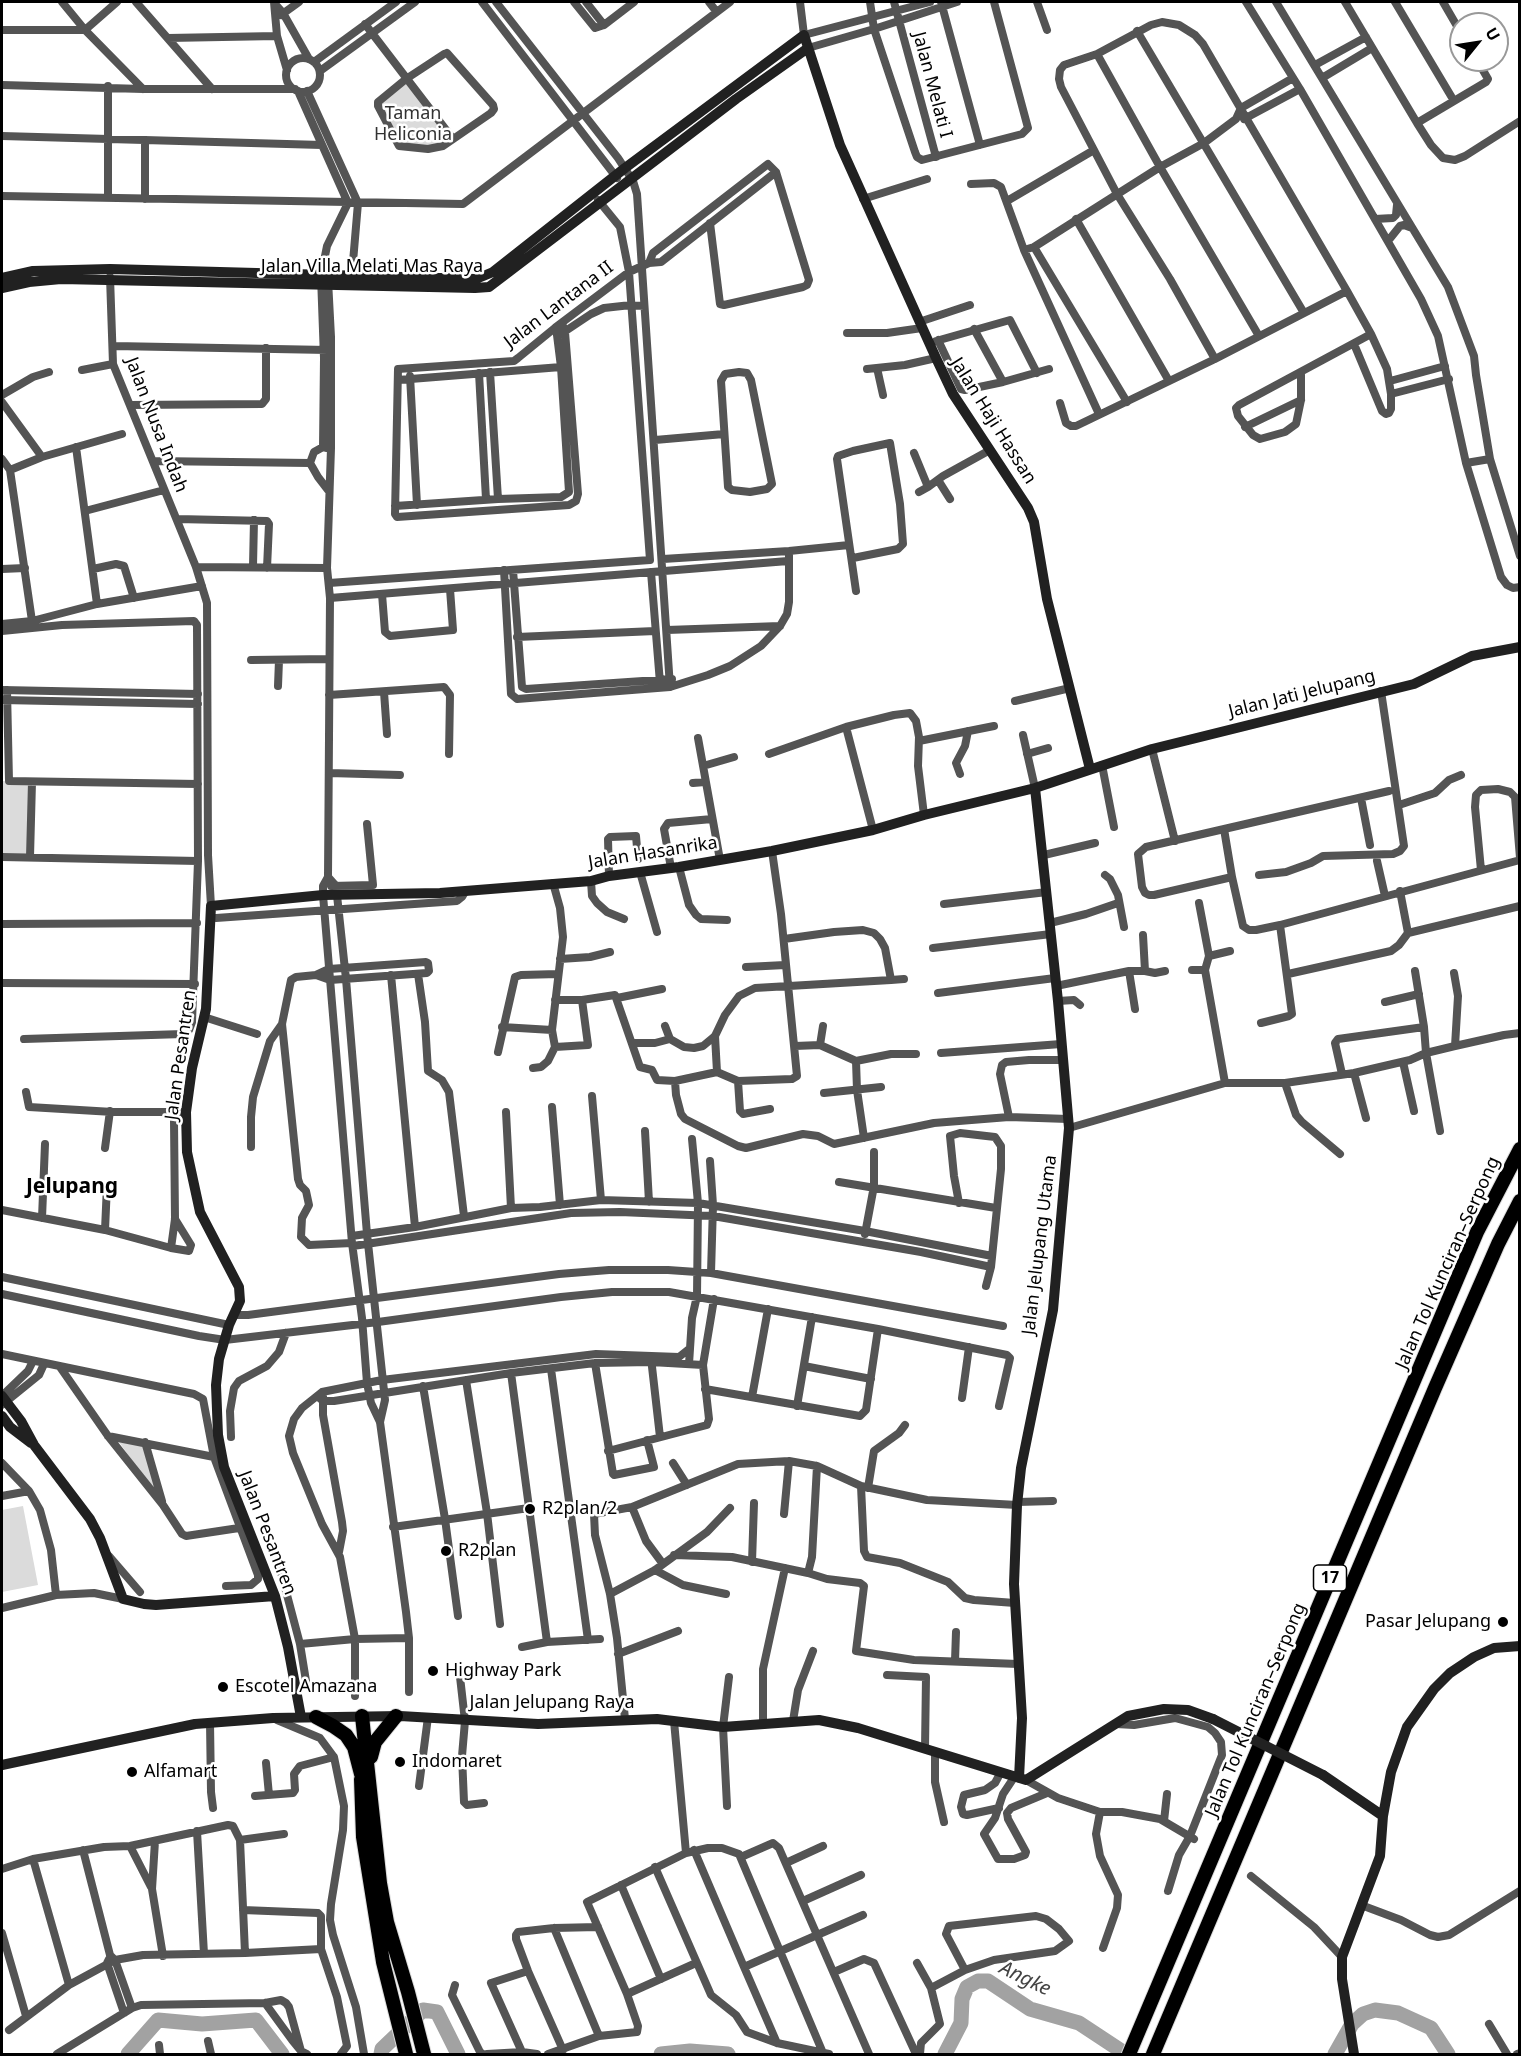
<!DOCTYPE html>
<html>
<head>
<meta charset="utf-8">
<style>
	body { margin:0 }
	#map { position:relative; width:1521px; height:2056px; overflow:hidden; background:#fff; font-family:"Noto Sans",sans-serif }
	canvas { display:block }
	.frame { position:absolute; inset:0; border:3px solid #000; pointer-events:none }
	.north { position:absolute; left:1449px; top:12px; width:60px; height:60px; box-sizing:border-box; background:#fff; border:2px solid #999; border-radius:50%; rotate:60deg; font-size:16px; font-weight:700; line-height:24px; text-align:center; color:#000 }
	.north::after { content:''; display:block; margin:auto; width:21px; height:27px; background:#000; clip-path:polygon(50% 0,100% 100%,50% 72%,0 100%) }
</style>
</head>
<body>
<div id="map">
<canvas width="1521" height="2056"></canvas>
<div class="frame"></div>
<div class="north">U</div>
</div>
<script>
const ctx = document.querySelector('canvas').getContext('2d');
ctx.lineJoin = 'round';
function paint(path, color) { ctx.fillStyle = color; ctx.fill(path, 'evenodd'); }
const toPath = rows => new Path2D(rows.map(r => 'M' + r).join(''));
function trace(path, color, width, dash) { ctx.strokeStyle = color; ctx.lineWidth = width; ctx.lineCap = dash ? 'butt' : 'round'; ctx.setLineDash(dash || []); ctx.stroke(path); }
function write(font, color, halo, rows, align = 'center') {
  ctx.font = font + ' "Noto Sans",sans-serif'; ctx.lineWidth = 5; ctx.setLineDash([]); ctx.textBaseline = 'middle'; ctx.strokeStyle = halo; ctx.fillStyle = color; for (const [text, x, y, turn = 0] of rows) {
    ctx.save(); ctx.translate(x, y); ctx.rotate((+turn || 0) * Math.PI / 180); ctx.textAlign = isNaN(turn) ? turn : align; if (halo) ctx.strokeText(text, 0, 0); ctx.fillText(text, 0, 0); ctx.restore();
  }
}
paint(toPath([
	[406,79,453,139,443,146,403,147,378,102],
	[2,781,32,782,30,857,2,856],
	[119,1442,144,1446,164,1505],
	[23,1506,38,1585,2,1592,2,1510]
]), '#dbdbdb');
trace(toPath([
	[128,2054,158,2020,202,2024,256,2020,282,2054],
	[381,2054,382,2049,423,2010,437,2012,458,2054],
	[661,2054,690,2051,728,2054],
	[945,2054,961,2023,962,1999,967,1987,978,1981,988,1981,1030,2009,1079,2023,1126,2054],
	[1335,2054,1352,2024,1363,2014,1375,2010,1398,2013,1431,2028,1448,2054]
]), '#a2a2a2', 15);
const highway = toPath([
	[362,1716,380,1883,387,1922,408,1992,424,2054],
	[316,1717,333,1726,346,1735,354,1747,361,1774],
	[371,1757,375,1742,396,1716],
	[361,1779,363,1837,383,1962,406,2054],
	[1129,2054,1477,1232,1520,1149],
	[1153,2054,1435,1388,1498,1244,1520,1201]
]);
trace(highway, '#dbdbdb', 16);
trace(toPath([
	[62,2,85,30,143,89],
	[136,2,212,89],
	[274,2,277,36,287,70],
	[482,2,617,178],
	[496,2,618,158,633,181,637,194,670,687],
	[574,2,595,28,604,25,634,2],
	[586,2,604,25],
	[709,2,716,11],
	[800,2,804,35,930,2],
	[870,2,874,29,915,152,917,157,922,160,1022,134,1028,128,994,2],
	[894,2,936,157],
	[941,2,980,145],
	[1037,2,1047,30],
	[1246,2,1300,89,1421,299,1438,336,1466,463,1501,577,1507,585,1513,588,1520,587],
	[1276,2,1448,287,1474,356,1476,375,1490,459,1520,556],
	[1345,2,1417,123,1431,145,1443,158,1455,160,1465,156,1520,121],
	[1395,2,1454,101],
	[1443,2,1461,33],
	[275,4,283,13,309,59],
	[281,15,299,2],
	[365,24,453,139],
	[2,30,85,30,117,2],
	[1137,31,1304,313],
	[168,38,277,36],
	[808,48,874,29,957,2],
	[447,53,493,105,494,109,491,113,443,146,428,149,399,146,378,106,378,102,406,79,444,54,447,53],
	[1097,54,1160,167,1259,336],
	'286 75a17 17 0 1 1 34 0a17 17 0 1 1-34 0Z',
	[314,62,396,2],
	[1315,65,1366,37],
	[320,71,415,2],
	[1322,78,1372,48],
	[2,85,143,89,295,89],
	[298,91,348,203,327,246,321,276,324,358,323,447],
	[307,91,358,203,353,262,354,279],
	[1244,119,1300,89],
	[1417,123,1486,82,1488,79,1477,60],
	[2,136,322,145],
	[145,140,145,199],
	[971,184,994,183,1001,187,1024,250,1099,414],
	[2,196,463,204,730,2],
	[108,198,108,86],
	[863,199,927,179],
	[1007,201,1094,150],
	[1076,219,1169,381],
	[1375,219,1393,218,1396,215,1397,205],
	[1388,241,1400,226,1404,225,1412,228],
	[1034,247,1127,402],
	[1024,250,1034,247,1160,167,1204,143,1236,119,1241,108,1293,78],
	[649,263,653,253,768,164,776,172,809,280,807,285,803,287,724,305,720,304,710,223],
	[110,277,113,364,196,567,207,603,208,855,211,906],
	[328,280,331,337,331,448,327,568,330,598,328,877,323,886,323,895,352,1243,362,1318,367,1383,371,1403,380,1422,406,1612,409,1638,409,1692],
	[919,322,970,305],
	[562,323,565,332,578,494,576,501,569,505,397,517,395,514,398,369,514,361,518,358,556,327,629,272,649,263,661,262,776,172],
	[974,329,1003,382],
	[847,333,887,333,922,328],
	[561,334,591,314,604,308,631,305,644,306],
	[938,340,961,389,965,390,1003,382,1049,369],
	[936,341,1010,320,1037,373],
	[114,346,328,350],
	[1215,359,1170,279,1117,194,1061,87,1059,79,1060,70,1064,65,1097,54,1151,25,1162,22,1179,25,1195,35,1203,44,1347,291,1371,334,1387,369,1391,394,1391,409,1389,413,1386,414,1382,411,1354,344],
	[877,368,883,395],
	[867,369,905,365,936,358],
	[82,370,113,364],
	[490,372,498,499],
	[739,372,747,373,751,380,772,484,767,489,750,492,732,490,728,487,721,381,725,374,739,372],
	[479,373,486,499],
	[1301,374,1301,400,1296,424,1285,432,1260,439,1253,435,1238,416,1236,408,1239,405,1371,334],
	[410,376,417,505],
	[398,380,561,367],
	[1390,381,1445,366],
	[1391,394,1449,379],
	[2,395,33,377,49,372],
	[2,402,42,457],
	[1060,403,1066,423,1071,426,1076,426,1215,359,1347,291],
	[130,405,262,404,266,399,266,348],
	[1245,427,1301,400],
	[655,440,724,434],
	[76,447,97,604],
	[327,448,323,447,314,452,310,463,318,477,328,490],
	[914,453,928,487,919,492],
	[2,459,10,470,32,621],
	[153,461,310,463],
	[1466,463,1490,459],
	[10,470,42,457,122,434],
	[938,480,950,499],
	[928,487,943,476,990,450],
	[395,506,498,499,561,497,569,492,561,367,556,327],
	[85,511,164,490],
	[177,519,267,521,269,524,267,568],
	[853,558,898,549,903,544,900,504,890,443,853,451,838,456,837,459,856,591],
	[663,559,789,551,849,545],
	[253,566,254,520],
	[196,567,327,568],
	[2,569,25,568],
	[93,569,116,564,124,566,134,598],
	[504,570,511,694,517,699,670,687,708,675,730,666,761,646,780,626,787,614,789,602,789,551],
	[513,570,522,687,526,689,672,679],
	[651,572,660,683],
	[329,583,650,560,629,272,620,227,598,200],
	[382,594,385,632,390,636,453,630,450,589],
	[330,598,788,561],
	[2,624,32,621,97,604,202,586],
	[667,630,780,626],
	[2,631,62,625,194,621,197,625,198,861,192,1022,189,1030,183,1034,24,1039],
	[517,637,655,631],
	[251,660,329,659],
	[278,686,279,660],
	[2,690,198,694],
	[7,690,9,781,198,784],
	[384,692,387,734],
	[329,695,444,687,450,695,449,754],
	[2,700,198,704],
	[1015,701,1070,688],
	[846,727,873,830],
	[1023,735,1035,788],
	[698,738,720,860],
	[919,741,994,726],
	[1152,749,1175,841],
	[769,754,846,727,894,715,910,713,916,721,919,737,918,766,924,815],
	[1027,754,1048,748],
	[1102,765,1114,827],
	[703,766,734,757],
	[329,773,400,775],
	[960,774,956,763,965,746,968,731],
	[693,783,705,782],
	[1361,798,1370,845],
	[1399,805,1435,793,1449,780,1461,775],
	[1224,829,1232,877,1243,926,1249,930,1256,930,1280,925],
	[1044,855,1095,843],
	[2,857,198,861],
	[30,857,32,782],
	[1377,861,1385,896],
	[679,867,689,905,696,915,701,919,727,920],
	[671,868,664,829,668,823,712,819],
	[1481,870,1475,807,1476,795,1481,790,1498,789,1510,792,1515,797,1520,858],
	[640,872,657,932],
	[1105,875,1110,879,1118,895,1124,927],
	[1259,875,1286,872,1311,863,1323,856,1393,854,1400,851,1404,846,1381,691],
	[609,876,608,839,610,837,636,836,638,859],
	[328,877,336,886,346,979,367,1234,385,1400,380,1422],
	[1232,877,1154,895,1149,895,1145,893,1142,887,1138,854,1146,847,1389,791],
	[591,881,592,896,597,903,607,912,624,919],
	[331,886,373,885,367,824],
	[1400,891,1408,933],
	[1199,903,1209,956],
	[944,904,1047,892],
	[216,918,457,901,462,897,465,892],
	[1050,923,1086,914,1118,903],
	[2,924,197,923],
	[784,939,834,932,863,930,874,933,880,939,885,948,891,980,904,979],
	[933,948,1051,934],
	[1230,951,1209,956,1205,970,1225,1083,1285,1083,1354,1073,1410,1060,1426,1053,1455,1046,1504,1035,1520,1033],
	[560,959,590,957,610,952],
	[746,967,785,965],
	[1192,970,1205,970],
	[1129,971,1135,1009],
	[1145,971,1155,973,1165,971],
	[1415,971,1424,1027,1426,1053,1440,1131],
	[1454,973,1458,996,1455,1046],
	[418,974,425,1022,428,1071,442,1080,449,1092,464,1216],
	[1288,974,1391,951,1399,945,1408,933,1520,906],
	[316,975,330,980,427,973,429,971,428,963,426,962,329,969,316,975,296,977,291,980,282,1024,298,1179,300,1185,306,1191,309,1205,302,1218,301,1237,309,1245,352,1243],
	[391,975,415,1227],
	[2,983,195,984],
	[1056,986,1129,971,1145,971,1143,935],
	[938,993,1055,978],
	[617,998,662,989],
	[555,1000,582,1000,615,995,640,1067,652,1070,657,1080,675,1081,676,1095,681,1114,685,1119,738,1146,746,1148,803,1134,818,1136,834,1144,934,1123,1009,1117,1068,1119],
	[1058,1001,1074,1000,1080,1005],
	[1385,1002,1419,994],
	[204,1017,257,1034],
	[1261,1023,1289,1016,1292,1014,1280,925,1520,860],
	[665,1026,670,1039],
	[502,1027,552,1030,563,937,560,908,553,883],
	[633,1043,655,1043,670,1039,684,1047,694,1048,703,1046,715,1036,725,1015,739,996,755,988,891,980],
	[820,1045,823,1026],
	[795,1046,820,1045,856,1061,891,1054,916,1054],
	[555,1047,588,1045,582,1000],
	[498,1052,515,977,521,975,558,974],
	[941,1053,1061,1044],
	[856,1061,857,1090,864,1138],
	[1403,1062,1414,1111],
	[533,1068,541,1067,548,1061,555,1047,552,1030],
	[717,1072,738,1081,792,1079,797,1076,781,914,772,851],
	[1354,1073,1366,1118],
	[1342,1074,1335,1043,1338,1039,1424,1027],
	[675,1081,717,1072,715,1036],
	[738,1081,740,1111,743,1114,770,1109],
	[1285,1083,1296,1115,1302,1122,1340,1154],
	[26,1092,29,1107,113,1112,186,1112],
	[824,1093,881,1087],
	[592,1096,601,1200],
	[552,1107,560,1205],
	[506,1112,511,1208],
	[1009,1117,1000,1074,1002,1065,1006,1062,1029,1060,1063,1060],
	[1069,1128,1225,1083],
	[645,1131,649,1202],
	[251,1147,251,1117,253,1097,270,1041,282,1024],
	[105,1148,110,1111],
	[710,1161,713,1205,711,1273],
	[839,1182,996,1208],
	[959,1203,954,1176,950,1136,960,1133,995,1137,1001,1146,1001,1169,991,1267,986,1286],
	[2,1210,105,1230,171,1248,189,1251,191,1245,175,1219],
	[42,1218,45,1144],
	[105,1230,107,1185],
	[865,1234,874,1186,874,1152],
	[352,1236,415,1227,511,1208,540,1207,601,1200,698,1203,865,1231,992,1256],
	[353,1246,571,1213,620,1212,713,1216,921,1252,991,1267],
	[171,1248,175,1219,174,1121],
	[2,1277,229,1325],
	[2,1294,199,1336,225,1340,378,1322,561,1297,612,1292,669,1292,878,1329,1007,1355,1010,1358,999,1406],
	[236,1315,248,1315,559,1274,609,1270,668,1270,711,1273,1003,1326],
	[2,1354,194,1394,203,1399,214,1457,258,1575,258,1579,251,1585,226,1586],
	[651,1358,660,1437],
	[595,1363,613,1474,614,1475,654,1467,647,1440],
	[689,1364,692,1318,697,1296,698,1203,692,1139],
	[804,1366,871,1379],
	[60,1367,108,1436,163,1505,182,1534,186,1536,239,1528],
	[551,1369,588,1640],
	[511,1373,547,1642],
	[466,1380,487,1513,500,1624],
	[423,1386,445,1519,458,1616],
	[705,1389,860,1416,866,1410,878,1329],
	[2,1396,28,1371,33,1361],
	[317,1396,323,1401,334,1401,511,1373,595,1363,651,1362,703,1365],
	[323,1396,323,1415,342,1522,343,1531,339,1552],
	[752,1397,768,1309],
	[962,1398,969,1347],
	[2,1405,39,1375,44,1364],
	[797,1406,812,1317],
	[108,1436,214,1457],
	[231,1437,230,1411,234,1388,239,1381,267,1366,279,1352,286,1333],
	[145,1442,162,1501],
	[608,1451,707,1425,709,1419,703,1365,714,1299],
	[673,1463,687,1485],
	[817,1466,861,1486,927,1500,1017,1505],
	[861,1486,864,1551,867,1557,900,1563,948,1582,965,1598,974,1600,1015,1603],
	[868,1488,874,1451,899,1433,905,1425],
	[29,1491,40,1510,51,1550,56,1595],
	[2,1496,29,1491,2,1463],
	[1018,1502,1053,1501],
	[632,1507,646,1541,663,1564],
	[784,1514,789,1461],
	[393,1527,529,1508],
	[109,1556,140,1592],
	[278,1561,300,1644],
	[752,1562,754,1503],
	[655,1570,683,1585,726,1594],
	[808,1573,827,1579,860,1583,864,1586,856,1651,914,1660,1018,1664],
	[610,1594,655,1570,707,1532,730,1508],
	[2,1608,56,1595,94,1593,123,1599],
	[522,1647,547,1642,600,1639],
	[618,1654,678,1631],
	[955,1661,956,1632],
	[459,1668,465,1721,462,1756,464,1802,467,1805,484,1803],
	[887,1675,926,1677,925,1749],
	[306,1681,300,1644,355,1639,409,1638],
	[355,1696,355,1639,340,1557,322,1524,293,1453,289,1436,294,1419,302,1408,322,1392,382,1380,596,1354,679,1357,689,1349],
	[625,1719,617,1638,610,1594,595,1535,594,1514,632,1507,738,1464,789,1461,817,1466,812,1557,808,1573,732,1557,674,1555],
	[277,1720,320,1738,334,1757,344,1806,343,1830,331,1904,330,1920,333,1935,356,2007,364,2054],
	[674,1721,686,1853,587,1902,627,1994,696,1963],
	[793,1721,798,1690,813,1651],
	[210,1722,211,1792,213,1808],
	[763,1723,763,1669,785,1568],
	[1116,1724,1134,1725,1175,1718,1208,1727,1215,1733,1221,1742,1222,1755,1190,1836,1179,1855,1168,1891],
	[935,1753,935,1782,944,1822],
	[266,1763,269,1795],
	[1015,1776,1003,1794,995,1818,984,1834,998,1859,1014,1859,1025,1855,1026,1852,1008,1819,1007,1813,1011,1808,1047,1793],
	[1026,1780,1058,1798,1100,1812,1122,1812,1160,1819,1194,1839],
	[419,1786,428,1717],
	[255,1796,293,1793,295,1790,294,1774,300,1766,334,1757],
	[727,1806,723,1727,729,1677],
	[999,1808,967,1815,963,1814,961,1807,964,1795,985,1790,995,1783,1001,1772],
	[1100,1812,1096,1834,1100,1856,1118,1895,1117,1908,1103,1948],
	[1164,1821,1167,1794],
	[197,1831,204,1954],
	[240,1840,284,1834],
	[155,1841,152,1889,163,1956],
	[130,1846,151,1887],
	[83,1850,110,1955,115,1960,132,2008],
	[694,1850,744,1967,863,1915],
	[686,1853,708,1848,722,1848,739,1854,823,2053],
	[741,1857,773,1843,779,1848,869,2054],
	[33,1859,69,1985],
	[786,1863,823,1846],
	[655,1867,711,1995,736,2015,747,2032,777,2043,829,2054],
	[2,1869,33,1859,104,1847,130,1846,228,1825,233,1826,240,1840,245,1953],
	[1251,1876,1314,1927,1342,1957],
	[621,1885,661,1979],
	[803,1901,861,1875],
	[1361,1905,1401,1920,1430,1935,1438,1937,1449,1935,1520,1891],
	[243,1910,318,1913,321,1916,321,1949,337,1997,347,2046,341,2054],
	[554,1928,599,2036],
	[2,1933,26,2016],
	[109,1959,107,1963,124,2013],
	[917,1963,931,1988],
	[744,1967,777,2043],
	[834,1972,864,1959,874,1963,916,2054],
	[455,1985,452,1995,480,2052,483,2054],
	[265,2003,292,2040,301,2051,307,2054],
	[1489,2024,1507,2054],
	[9,2030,69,1985,115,1960,143,1955,245,1953,321,1949],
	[208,2041,211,2054],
	[159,2045,160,2054],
	[563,2050,528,1971,516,1939,516,1935,518,1932,554,1928,598,1927],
	[522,2052,491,1983,528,1971],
	[57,2054,132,2008,141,2005,265,2003,281,2000,286,2003,289,2007,301,2051],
	[487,2054,522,2052,537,2054],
	[548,2054,599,2036,637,2032,638,2026,627,1994],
	[920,2054,921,2043,940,2024,931,1988,965,1970,994,1960,1055,1951,1069,1941,1059,1929,1046,1919,1036,1916,949,1926,946,1934,965,1970],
	[1517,2054,1520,2053]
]), '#545454', 8);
trace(toPath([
	[2,278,33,271,110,269,476,279,493,272,625,168,804,35,840,145,936,358,953,394,1028,508,1034,522,1047,599,1090,769],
	[2,288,29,282,61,279,475,288,489,287,736,99,808,48],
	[2,1396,21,1421,34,1445,90,1519,100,1538,123,1599,144,1604,156,1605,275,1596],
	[2,1416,10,1427,31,1443],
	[301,1717,288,1647,275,1596,224,1467,218,1435,216,1385,219,1359,229,1325,240,1301,239,1287,200,1212,187,1152,186,1112,192,1068,206,1009,211,906,323,895,440,893,591,881,609,876,679,867,772,851,873,830,924,815,1035,788,1152,749,1414,684,1472,656,1520,647],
	[2,1765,195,1724,273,1718,400,1716,538,1724,657,1719,723,1727,819,1720,858,1728,1026,1780,1128,1716,1164,1709,1188,1710,1213,1719],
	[1323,1775,1383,1816],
	[1019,1778,1022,1718,1014,1584,1017,1505,1021,1468,1053,1310,1069,1128,1058,1001,1035,788],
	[1354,2054,1342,1979,1342,1957,1380,1856,1383,1816,1391,1772,1407,1727,1434,1689,1450,1673,1474,1657,1494,1648,1520,1646]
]), '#212121', 10);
trace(highway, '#000', 14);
trace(toPath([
	[1213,1719,1323,1775]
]), '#212121', 10);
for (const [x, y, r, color] of [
	[530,1509,6,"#000"],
	[446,1551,6,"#000"],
	[1503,1622,6,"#000"],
	[433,1671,6,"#000"],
	[223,1687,6,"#000"],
	[400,1762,6,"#000"],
	[132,1772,6,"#000"]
]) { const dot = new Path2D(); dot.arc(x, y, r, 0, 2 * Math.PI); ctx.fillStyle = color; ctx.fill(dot); trace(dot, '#fff', 2); }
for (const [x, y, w] of [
	[1330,1578,33]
]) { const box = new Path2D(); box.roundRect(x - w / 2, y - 13, w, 26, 4.5); ctx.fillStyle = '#fff'; ctx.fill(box); trace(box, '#000', 1.5); }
write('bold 16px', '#000', null, [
	["17",1330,1578]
]);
write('18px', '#000', '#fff', [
	["Jalan Melati I",932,85,75],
	["Jalan Villa Melati Mas Raya",372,267],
	["Jalan Lantana II",559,305,-37],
	["Jalan Haji Hassan",993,421,58],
	["Jalan Nusa Indah",156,425,69],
	["Jalan Jati Jelupang",1302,694,-14],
	["Jalan Hasanrika",653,853,-9],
	["Jalan Pesantren",181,1055,-82],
	["Jalan Jelupang Utama",1040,1245,-83],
	["Jalan Tol Kunciran–Serpong",1448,1263,-66],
	["Jalan Pesantren",267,1533,69],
	["Jalan Jelupang Raya",552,1703],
	["Jalan Tol Kunciran–Serpong",1256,1710,-67]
]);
write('18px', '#323232', '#fff', [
	["Taman",413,114],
	["Heliconia",413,135]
]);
write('18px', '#000', '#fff', [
	["R2plan/2",542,1509],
	["R2plan",458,1551],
	["Pasar Jelupang",1491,1622,"right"],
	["Highway Park",445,1671],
	["Escotel Amazana",235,1687],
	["Indomaret",412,1762],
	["Alfamart",144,1772]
], 'left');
write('italic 20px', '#434343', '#fff', [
	["Angke",1025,1979,26]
]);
write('bold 21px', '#000', '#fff', [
	["Jelupang",72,1187]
]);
</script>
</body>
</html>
